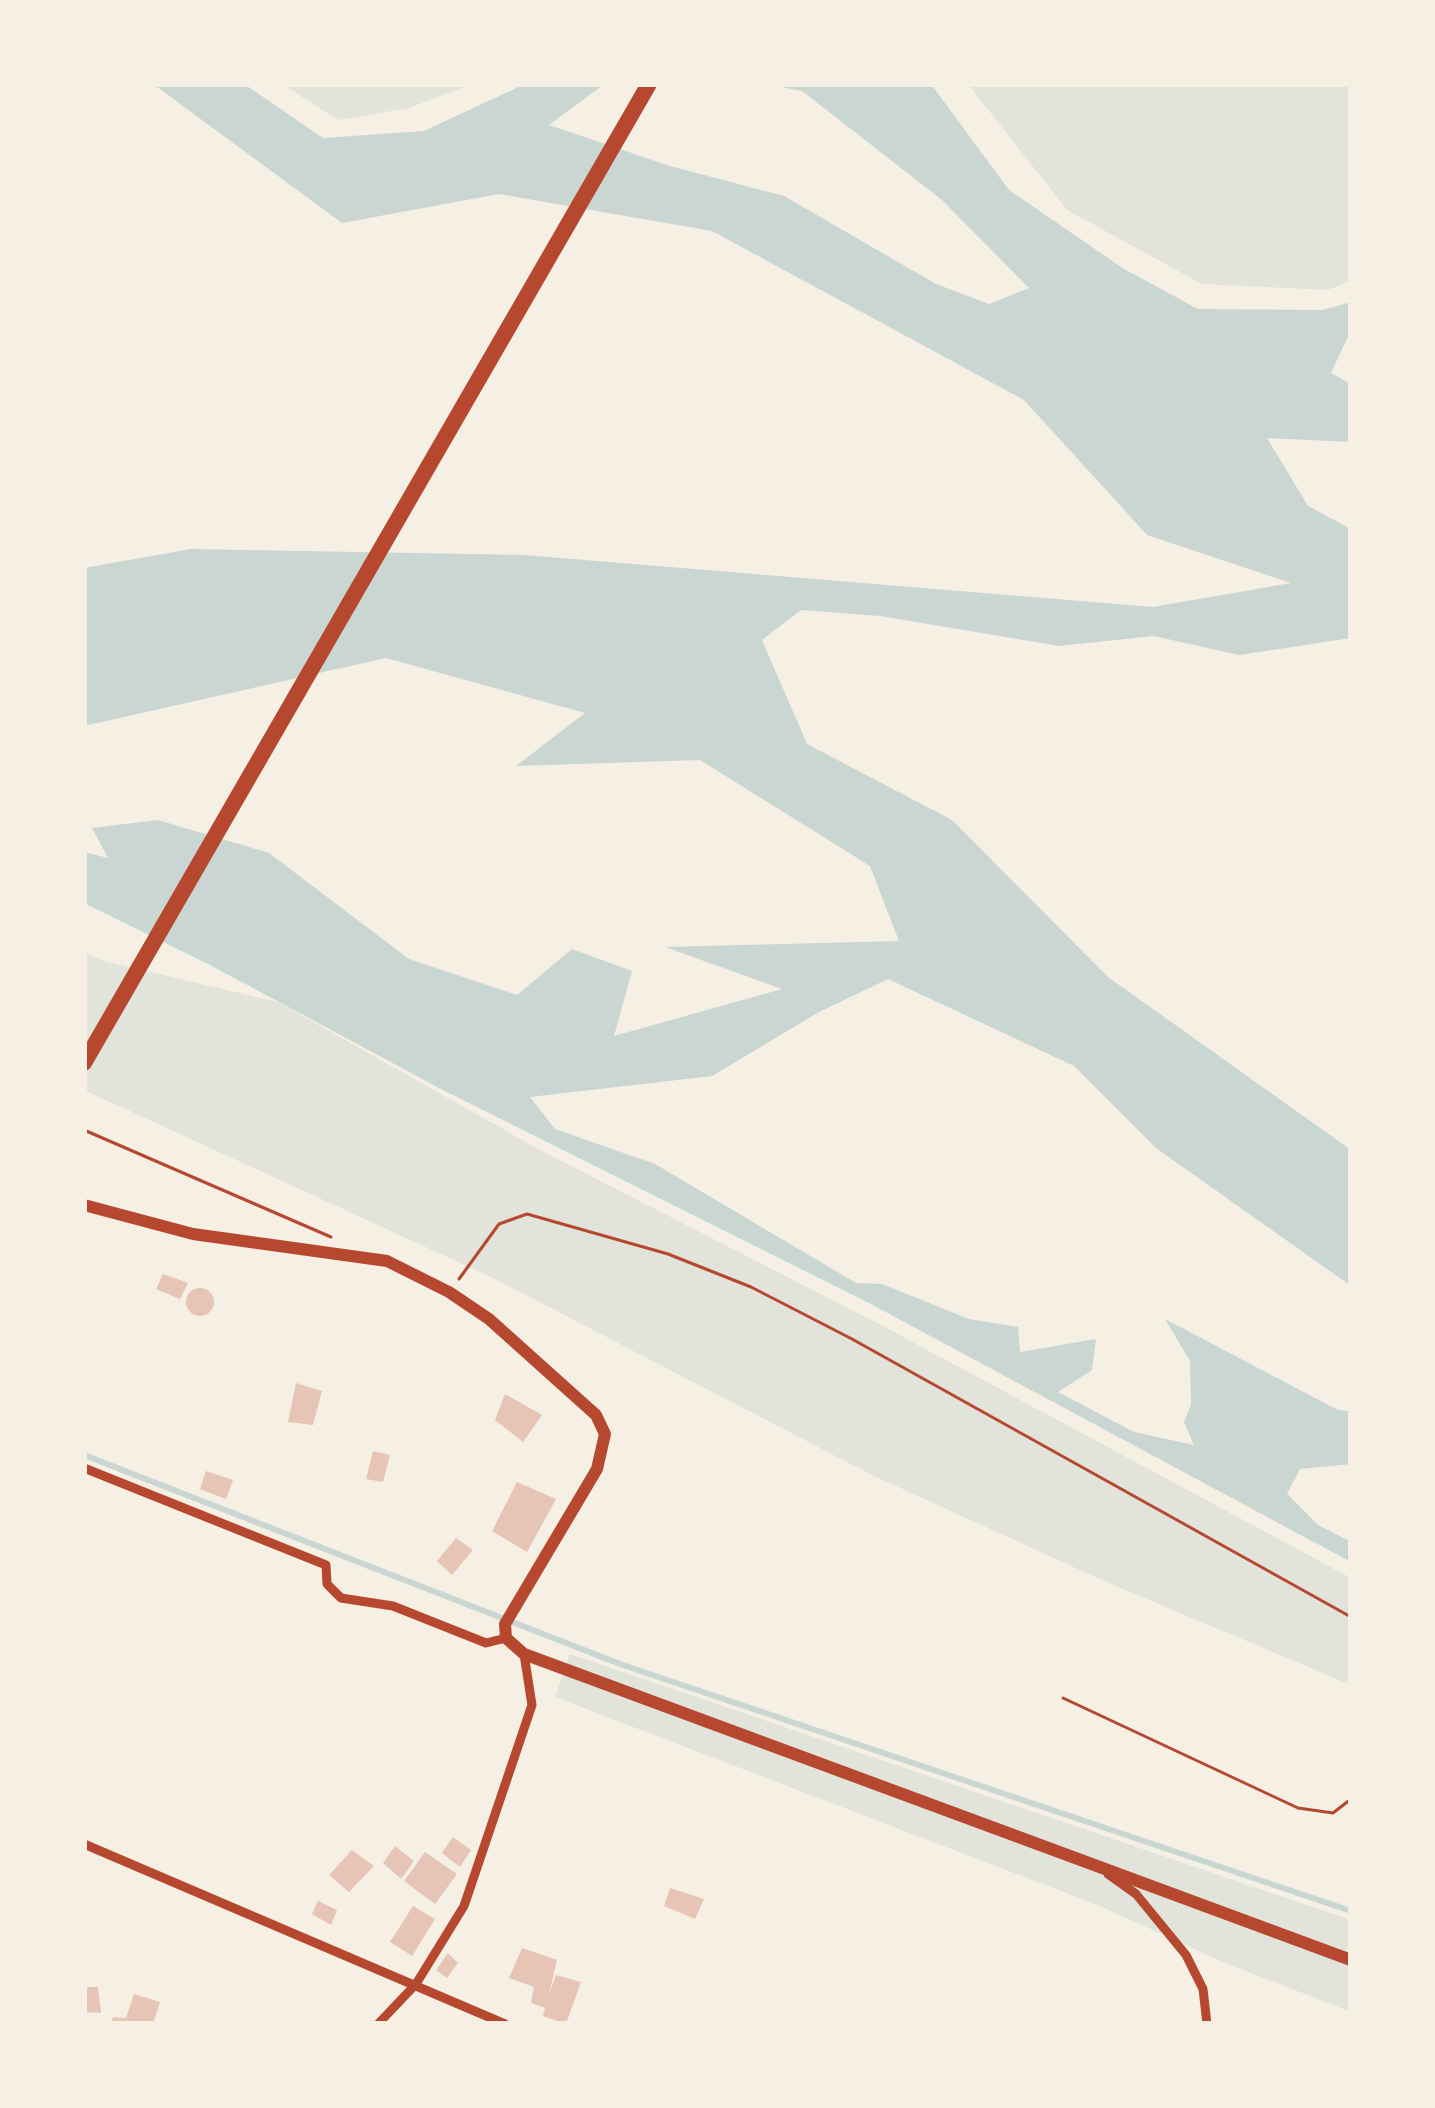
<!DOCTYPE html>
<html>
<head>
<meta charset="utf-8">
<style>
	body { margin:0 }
	#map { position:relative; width:1435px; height:2108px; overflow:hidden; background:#f6efe4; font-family:Signika,sans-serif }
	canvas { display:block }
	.frame { position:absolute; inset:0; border:87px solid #f6efe4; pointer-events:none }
</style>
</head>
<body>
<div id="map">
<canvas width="1435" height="2108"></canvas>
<div class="frame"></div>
</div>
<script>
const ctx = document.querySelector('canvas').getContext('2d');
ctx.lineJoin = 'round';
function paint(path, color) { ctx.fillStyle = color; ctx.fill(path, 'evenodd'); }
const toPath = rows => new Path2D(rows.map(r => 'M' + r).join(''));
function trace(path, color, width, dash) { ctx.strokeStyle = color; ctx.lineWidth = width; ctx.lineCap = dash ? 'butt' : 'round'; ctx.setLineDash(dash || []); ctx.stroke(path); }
paint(toPath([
	[282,84,472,84,409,108,338,120],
	[968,84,1351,84,1351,281,1327,290,1202,284,1067,210],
	[84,952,103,961,278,1002,542,1151,879,1324,1351,1578,1351,1685,1104,1581,872,1475,493,1278,84,1090],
	[570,1654,1351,1920,1351,2012,1223,1962,1100,1906,555,1697]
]), '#e2e4dc');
paint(toPath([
	[153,84,244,84,323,138,424,131,525,84,610,84,603,85,549,125,670,166,784,196,936,284,989,304,1029,288,942,200,802,91,766,84,931,84,1009,190,1124,269,1198,309,1323,310,1351,302,1351,330,1331,373,1351,384,1351,442,1267,438,1308,506,1351,529,1351,638,1239,655,1154,636,1059,646,880,616,801,610,762,640,807,744,952,820,1108,977,1351,1150,1351,1286,1156,1148,1074,1066,888,979,819,1012,712,1076,530,1097,555,1129,655,1164,856,1283,882,1284,969,1319,1018,1327,1020,1352,1096,1339,1092,1370,1058,1392,1134,1432,1194,1445,1184,1422,1191,1404,1190,1361,1165,1319,1336,1409,1351,1412,1351,1464,1300,1469,1287,1494,1318,1525,1351,1542,1351,1562,869,1303,439,1088,212,966,84,903,84,852,108,858,92,828,158,820,269,853,409,959,517,995,572,949,632,971,614,1036,782,989,665,947,899,941,870,866,700,760,516,766,585,713,386,658,84,726,84,568,191,549,524,555,1153,607,1291,583,1147,535,1024,400,712,231,499,194,342,223]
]), '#c9d6d2');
trace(toPath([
	[84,1455,620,1664,1351,1911]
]), '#c9d6d2', 6);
paint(toPath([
	[163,1274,188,1283,180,1299,156,1289],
	'186 1302a14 14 0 1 1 28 0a14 14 0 1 1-28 0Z',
	[296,1383,322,1391,313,1425,288,1422],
	[505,1394,542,1415,523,1442,495,1420],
	[373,1451,390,1455,383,1482,366,1479],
	[206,1471,233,1480,226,1499,200,1489],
	[517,1482,556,1499,527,1552,492,1531],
	[456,1538,473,1550,452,1575,437,1561],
	[453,1837,471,1850,460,1867,442,1853],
	[395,1846,414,1861,401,1879,383,1863],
	[352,1850,374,1866,349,1892,329,1875],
	[425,1852,457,1874,435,1904,404,1881],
	[670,1888,704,1899,695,1919,664,1906],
	[318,1901,337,1910,331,1925,312,1914],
	[413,1906,435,1919,412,1956,390,1942],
	[522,1948,557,1960,549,1994,556,1975,581,1982,566,2024,543,2016,545,2008,531,2003,534,1987,509,1978],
	[448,1953,458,1963,447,1978,436,1970],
	[84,1987,98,1987,101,2013,84,2012],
	[134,1994,160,2002,153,2024,111,2024,113,2017,126,2018]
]), '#e6c5b7');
trace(toPath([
	[84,1130,331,1237],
	[459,1279,499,1224,527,1214,668,1254,751,1287,852,1339,1351,1617],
	[1063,1698,1298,1808,1333,1813,1351,1799]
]), '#b5482f', 3);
trace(toPath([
	[84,1468,326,1565,327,1584,341,1598,393,1606,486,1643,506,1638],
	[84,1844,505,2024],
	[1108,1874,1136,1894,1186,1955,1203,1989,1207,2024],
	[378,2024,416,1984,464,1906,532,1705,524,1654]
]), '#b5482f', 9);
trace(toPath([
	[84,1205,193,1234,387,1261,449,1292,489,1319,596,1415,605,1434,597,1469,505,1624,506,1638,524,1654,1351,1960]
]), '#b5482f', 12);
trace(toPath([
	[84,1063,649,84]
]), '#b5482f', 16);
</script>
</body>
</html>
